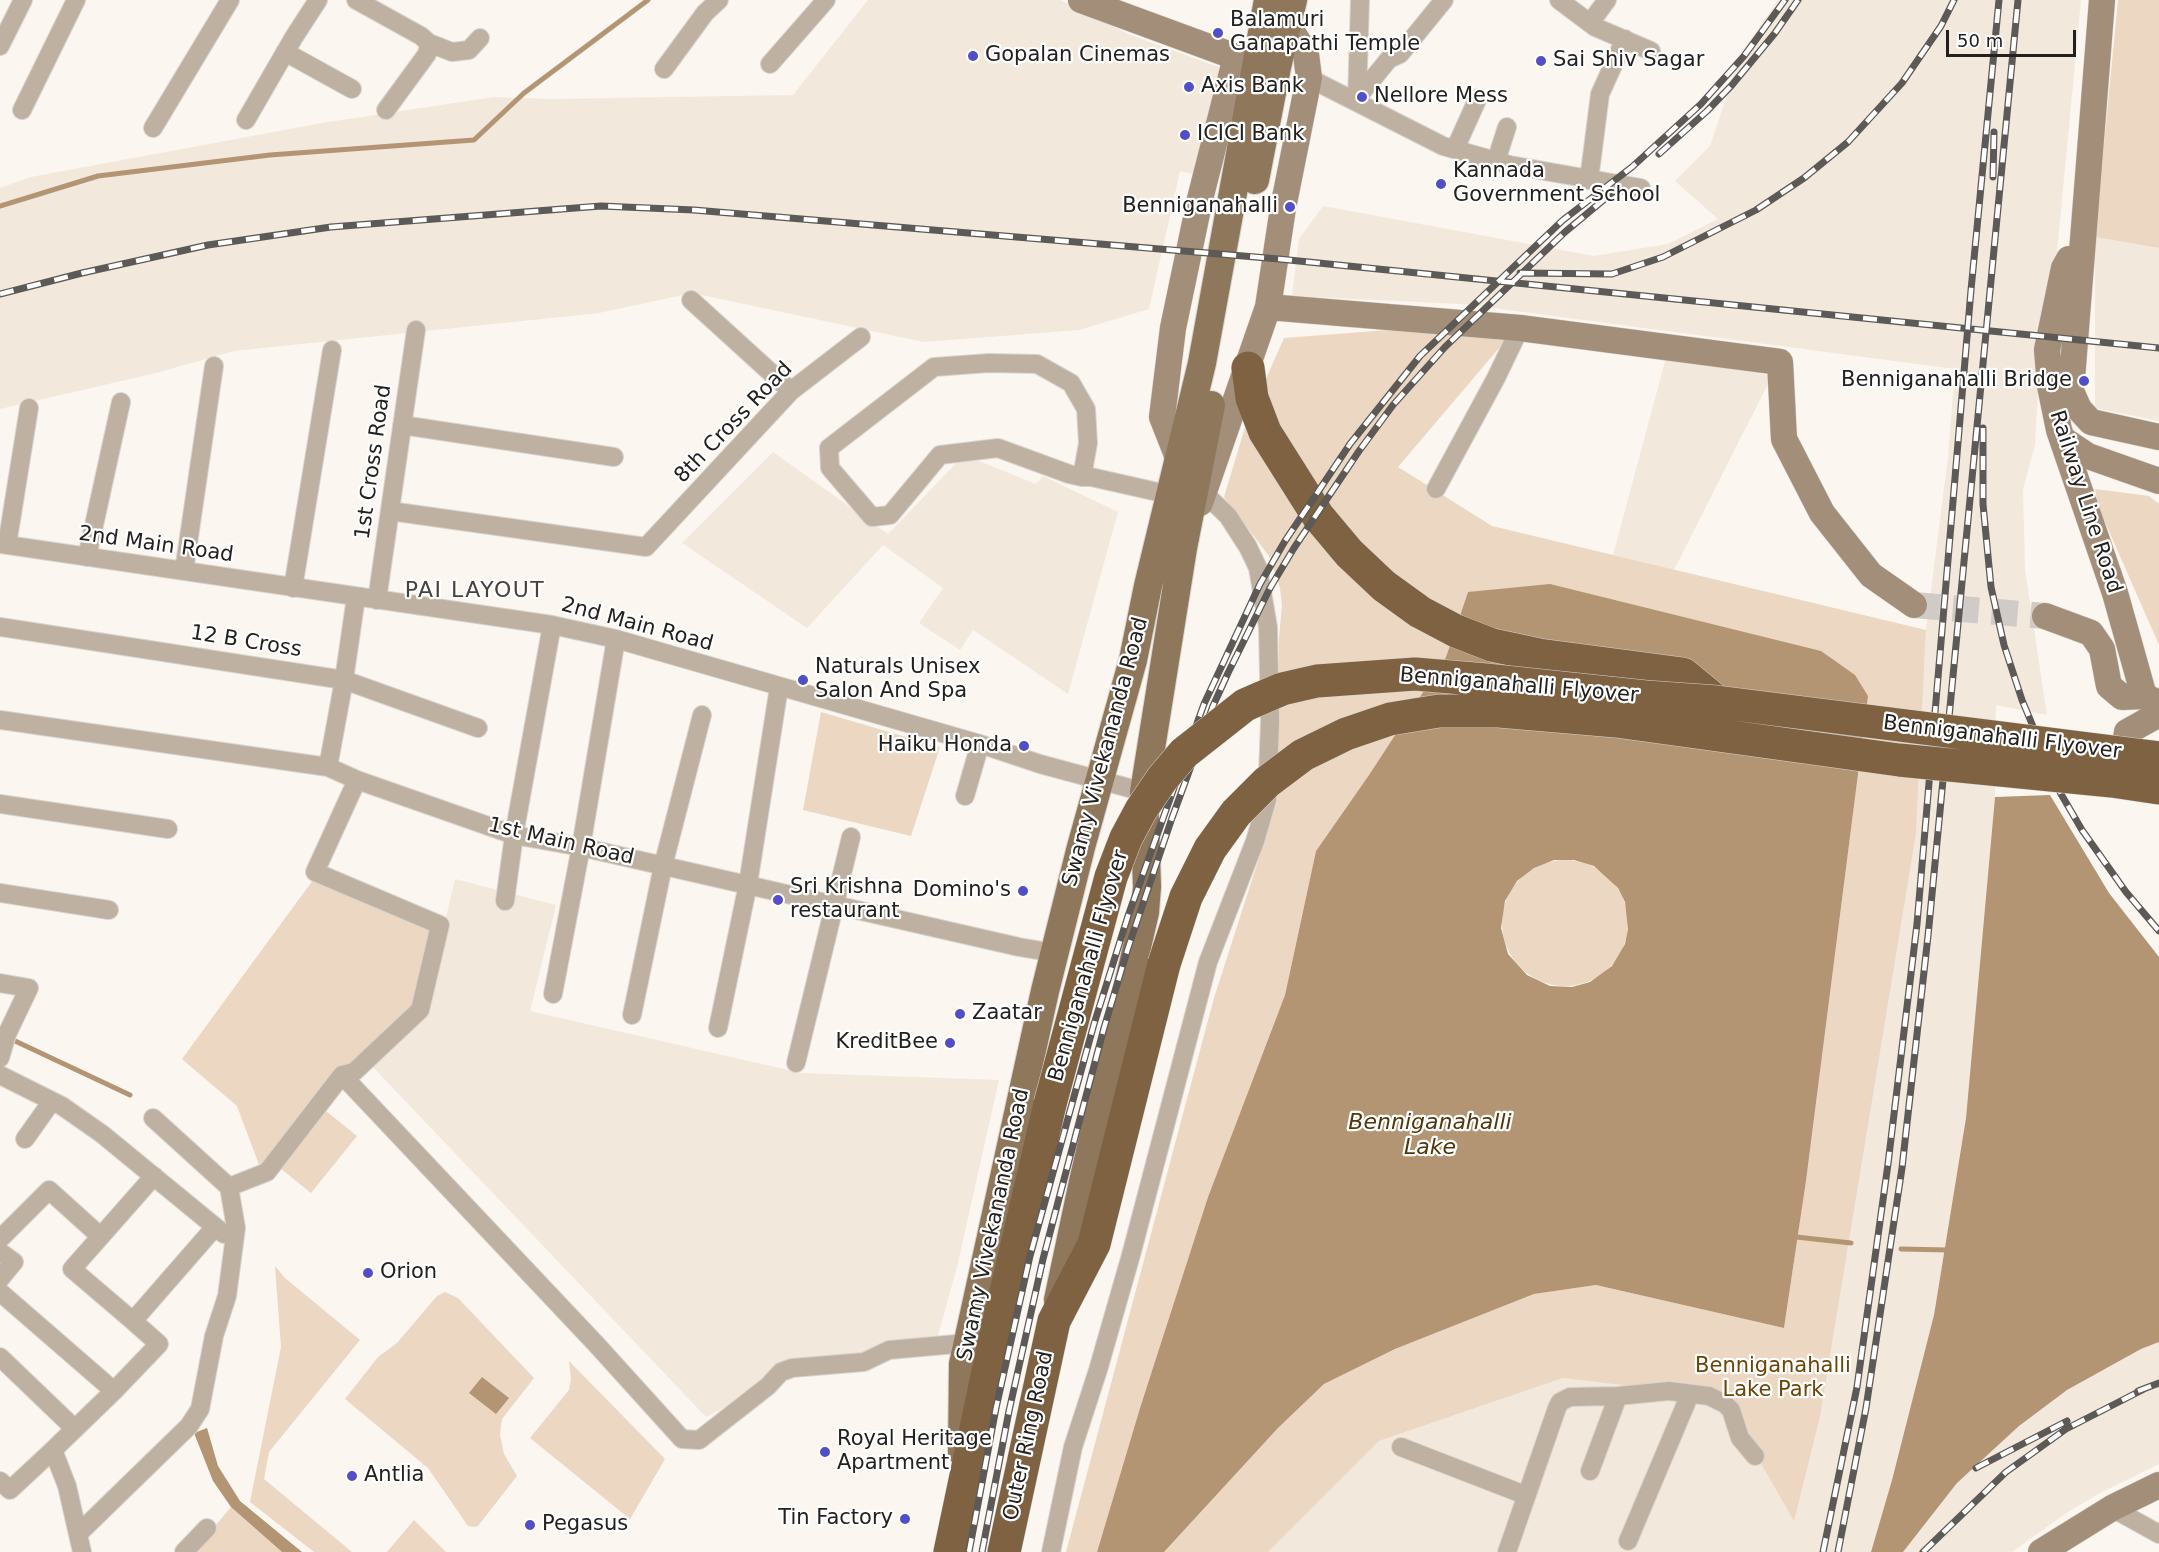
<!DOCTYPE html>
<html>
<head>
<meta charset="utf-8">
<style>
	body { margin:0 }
	#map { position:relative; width:2159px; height:1552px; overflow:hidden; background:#fbf6f0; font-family:"DejaVu Sans",sans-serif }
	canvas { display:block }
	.scale { position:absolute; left:1946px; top:30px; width:130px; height:27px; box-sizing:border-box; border:3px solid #23211f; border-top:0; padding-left:8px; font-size:18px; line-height:21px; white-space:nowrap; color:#23211f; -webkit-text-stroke:4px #fff; paint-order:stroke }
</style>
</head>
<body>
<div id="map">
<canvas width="2159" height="1552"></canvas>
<div class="scale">50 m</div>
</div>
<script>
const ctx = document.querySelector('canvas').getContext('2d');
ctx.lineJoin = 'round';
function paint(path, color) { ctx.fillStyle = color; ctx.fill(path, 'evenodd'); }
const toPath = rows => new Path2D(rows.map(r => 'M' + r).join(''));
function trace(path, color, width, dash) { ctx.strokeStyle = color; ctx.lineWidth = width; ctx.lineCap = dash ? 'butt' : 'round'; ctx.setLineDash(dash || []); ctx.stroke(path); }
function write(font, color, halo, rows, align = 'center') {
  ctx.font = font + ' "DejaVu Sans",sans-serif'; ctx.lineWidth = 4.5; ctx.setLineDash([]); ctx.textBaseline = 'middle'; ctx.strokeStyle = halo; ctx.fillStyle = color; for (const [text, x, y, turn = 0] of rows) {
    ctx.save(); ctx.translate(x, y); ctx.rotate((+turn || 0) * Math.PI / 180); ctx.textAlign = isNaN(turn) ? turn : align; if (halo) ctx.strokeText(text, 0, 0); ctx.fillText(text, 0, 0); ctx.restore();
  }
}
paint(toPath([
	[868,0,1061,0,1128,34,1221,68,1197,175,1180,171,1149,309,1079,330,924,342,692,293,599,313,234,351,156,373,0,409,0,188,31,177,322,123,494,97,551,99,793,95],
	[1778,0,2081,0,2056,263,2040,354,2035,445,2023,489,2025,569,2047,715,1996,705,1995,797,1966,1118,1934,1316,1892,1480,1871,1552,1268,1552,1379,1441,1563,1378,1723,1396,1794,1520,1820,1417,1916,834,1926,630,1948,457,1955,369,1462,304,1292,296,1299,239,1323,206,1594,256,1668,244,1718,219,1675,181,1710,146,1741,53],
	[2095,237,2159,248,2159,421,2095,408],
	[1667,354,1772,376,1674,570,1613,555],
	[773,452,888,534,964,455,1036,484,1043,476,1118,512,1068,694,973,630,960,650,919,623,943,588,883,545,807,628,682,543],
	[455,879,556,905,530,1011,801,1073,999,1080,957,1267,937,1339,866,1351,845,1359,790,1361,731,1404,706,1417,370,1064,424,1012],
	[2159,1342,2159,1464,2098,1494,2065,1514,2012,1552,1903,1552,1957,1483,2019,1426,2067,1390,2141,1349]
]), '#f3e8dc');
paint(toPath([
	[2118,0,2159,0,2159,248,2095,237],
	[1427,327,1511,334,1398,467,1492,526,1926,630,1916,834,1820,1417,1794,1521,1723,1397,1563,1378,1379,1441,1268,1552,1164,1552,1278,1428,1324,1384,1395,1349,1534,1294,1596,1285,1784,1328,1806,1181,1868,696,1468,592,1446,657,1369,775,1316,851,1285,995,1208,1197,1140,1408,1097,1552,1066,1552,1214,998,1277,802,1279,638,1282,605,1280,588,1269,556,1224,497,1246,424,1284,338],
	[2095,489,2149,496,2159,504,2159,645,2098,506],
	[821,712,940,747,911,836,803,810],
	'1502 923a63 63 0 1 1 126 0a63 63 0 1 1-126 0Z',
	[313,880,435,929,415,1008,261,1170,237,1106,182,1059],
	[326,1111,357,1136,311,1193,280,1168],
	[275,1266,285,1278,360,1340,269,1452,264,1479,352,1552,314,1552,250,1502,281,1347],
	[445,1292,458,1298,534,1378,502,1419,501,1425,500,1435,504,1454,517,1476,478,1526,474,1527,468,1526,428,1468,345,1399,378,1357,397,1343,437,1296],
	[569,1361,665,1459,630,1519,530,1438,569,1390,571,1379],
	[231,1507,282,1552,193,1552],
	[414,1520,446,1552,387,1552]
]), '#ebd7c2');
paint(toPath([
	[1550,584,1821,651,1855,675,1868,696,1806,1181,1784,1328,1596,1285,1534,1294,1395,1349,1324,1384,1278,1428,1164,1552,1097,1552,1140,1408,1208,1197,1285,995,1316,851,1369,775,1446,657,1468,592],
	[1554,860,1574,860,1594,866,1618,888,1625,902,1628,929,1625,944,1612,966,1590,982,1572,987,1550,986,1527,975,1508,954,1501,928,1505,901,1517,881,1534,868],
	[2050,795,2109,893,2159,957,2159,1342,2141,1349,2067,1390,2019,1426,1957,1483,1903,1552,1871,1552,1892,1480,1934,1315,1966,1118,1995,797],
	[482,1377,509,1398,496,1414,469,1393],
	[207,1428,218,1466,240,1501,302,1552,282,1552,231,1507,213,1481,194,1433]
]), '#b39574');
trace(toPath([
	[0,206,98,176,270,155,474,140,524,93,648,0],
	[13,1040,130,1095],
	[1791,1233,1796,1237,1851,1243],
	[1901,1249,1948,1250]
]), '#b39574', 5);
trace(toPath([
	[1914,605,2045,616]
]), '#d0cbc6', 26, [26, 13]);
const street = toPath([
	[356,0,421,36,429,43,427,54,386,110],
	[1559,0,1595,27,1651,51],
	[1590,23,1607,0],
	[429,43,452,52,469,50,480,38],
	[0,46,23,0],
	[285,52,352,89],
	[770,64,826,0],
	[664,69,705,13,719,0],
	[1309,78,1443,146,1510,165,1641,188],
	[1357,98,1389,59,1400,54,1444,0],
	[1357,100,1360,0],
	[22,110,76,0],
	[246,120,294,37,318,0],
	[153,128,230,0],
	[1455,149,1478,98],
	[1496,161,1507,127],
	[1589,180,1600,94,1625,39],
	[691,300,791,391],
	[402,425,614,457],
	[1082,477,1088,443,1086,409,1071,383,1037,364,989,363,934,367,829,448,830,468,872,517,890,515,940,455,998,448,1069,474,1082,477,1091,477,1171,495],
	[1436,489,1496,378,1520,328],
	[390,511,646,547,791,391,861,337],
	[0,544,552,625,616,639,980,744,1040,764,1144,792],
	[7,545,29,408],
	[87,557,121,402],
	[184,571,214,366],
	[293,588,332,350],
	[377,600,416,330],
	[0,627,344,680,478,728],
	[0,720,328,767,357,780,514,835,581,847,1019,947,1054,953],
	[328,767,344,680,356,597],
	[965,796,980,744],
	[0,804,168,829],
	[0,893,109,910],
	[505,901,514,835,552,625],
	[0,983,29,988,7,1034,0,1058],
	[553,994,581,847,616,639],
	[632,1015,663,866,702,715],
	[718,1028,748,884,779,687],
	[796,1063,851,837],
	[0,1075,62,1106,102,1134,224,1234],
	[342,1075,596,1344,682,1439,699,1440,768,1386,781,1372,792,1368,864,1362,889,1350,967,1343],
	[25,1139,52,1101],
	[229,1187,267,1172,342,1075,354,1072,420,1010,440,925,315,872,357,780],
	[0,1239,49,1190,100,1236],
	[0,1252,14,1262,0,1279],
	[0,1292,114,1391],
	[133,1321,72,1269,154,1176],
	[0,1357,74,1428],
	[1401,1447,1525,1495],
	[1590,1471,1618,1396],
	[0,1481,10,1490,53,1450],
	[2112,1508,2159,1534],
	[78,1534,189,1426,200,1409,214,1336,227,1296,236,1228,229,1187,153,1118],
	[1628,1541,1690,1394],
	[82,1552,67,1486,53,1450,114,1391,159,1344,133,1321,215,1227],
	[184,1552,207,1528],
	[1051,1552,1073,1447,1098,1370,1131,1255,1208,962,1255,841,1267,800,1270,722,1268,627,1258,568,1248,547,1228,516,1204,493],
	[1507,1552,1557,1408,1560,1402,1570,1397,1618,1396,1669,1391,1709,1396,1725,1404,1731,1410,1740,1438,1755,1456]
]);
const secondary = toPath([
	[1081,0,1236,57,1253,54],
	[2102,0,2071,391,2079,409,2091,422,2159,437],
	[2069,259,2064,268,2047,350,2050,386,2059,430,2115,593,2144,696],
	[1268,307,1520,328,1780,362,1784,439,1822,513,1871,575,1914,605],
	[2064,440,2088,456,2159,481],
	[1179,460,1162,417,1173,328,1200,199,1236,57],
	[1200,503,1268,307,1283,208,1309,78,1306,54,1288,25],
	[2045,616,2091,633,2102,649,2109,686,2122,697,2144,696,2159,703],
	[2126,773,2125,745,2127,732,2159,714],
	[2041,1552,2112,1508,2159,1485]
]);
const primary = toPath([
	[1255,180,1277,67,1293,0],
	[1058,1300,1083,1182,1145,912,1147,887,1144,792,1183,548,1211,405],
	[962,1452,963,1364,1045,991,1081,847,1133,660,1148,586,1202,363,1268,0]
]);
const highway = toPath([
	[1248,368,1252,398,1265,432,1318,516,1349,553,1384,586,1420,612,1456,631,1492,645,1539,655,1683,674,1717,702],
	[950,1552,994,1343,1050,1104],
	[1004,1552,1054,1321,1094,1244,1164,964]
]);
trace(street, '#d8d4cf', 20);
trace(secondary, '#d8d4cf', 27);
trace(primary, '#d8d4cf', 30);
trace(highway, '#d8d4cf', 34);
trace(street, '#bfb1a2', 18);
trace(secondary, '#a38f79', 26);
trace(primary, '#8f775c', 28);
trace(highway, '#7e6242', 33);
const rail = toPath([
	[1659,154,1707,111,1732,85,1775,33,1798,0],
	[1993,177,1994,132],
	[1520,273,1612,274,1663,257,1756,210,1804,178,1848,142,1902,83,1941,26,1954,0],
	[0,294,82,273,208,245,331,227,601,206,694,210,1279,259,2159,348],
	[1983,428,1983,504,1991,587,2004,645,2022,700,2061,794,2082,830,2126,892,2159,931],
	[2138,1391,2159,1383],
	[1976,1468,2067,1421],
	[969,1552,996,1408,1030,1256,1094,1024,1128,916,1204,704,1260,584,1285,541,1350,444,1420,356,1563,220,1632,167,1701,104,1744,56,1785,0],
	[982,1552,1009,1411,1043,1259,1104,1028,1128,948,1172,818,1213,706,1228,673,1270,588,1294,548,1359,451,1393,405,1445,347,1565,232,1613,192],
	[1823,1552,1857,1387,1888,1164,1917,924,1971,290,1999,0],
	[1838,1552,1866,1408,1902,1168,1928,936,2018,0],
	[1923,1552,2006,1472,2066,1429,2146,1388]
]);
trace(rail, '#5c5956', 7);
trace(rail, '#fff', 4.5, [14]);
const highwayBridge = toPath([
	[1164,964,1186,897,1210,849,1236,813,1267,782,1303,755,1346,734,1390,719,1439,711,1499,711,1616,721,1899,760,2112,781,2159,788],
	[1050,1104,1111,877,1126,838,1141,810,1162,779,1184,753,1245,705,1282,689,1317,681,1415,674,1486,680,1646,697,1717,702,2159,758]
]);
trace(highwayBridge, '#d8d4cf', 34, []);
trace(highwayBridge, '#7e6242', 33);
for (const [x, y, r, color] of [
	[1218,33,6,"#524ec5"],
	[973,56,6,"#524ec5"],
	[1541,61,6,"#524ec5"],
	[1189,87,6,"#524ec5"],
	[1362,97,6,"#524ec5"],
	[1185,135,6,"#524ec5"],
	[1441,184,6,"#524ec5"],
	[1290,207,6,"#524ec5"],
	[2084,381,6,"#524ec5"],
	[803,680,6,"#524ec5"],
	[1024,746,6,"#524ec5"],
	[1023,891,6,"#524ec5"],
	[778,900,6,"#524ec5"],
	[960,1014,6,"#524ec5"],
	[950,1043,6,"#524ec5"],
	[368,1273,6,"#524ec5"],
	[825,1452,6,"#524ec5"],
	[352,1476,6,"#524ec5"],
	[905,1519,6,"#524ec5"],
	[530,1525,6,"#524ec5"]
]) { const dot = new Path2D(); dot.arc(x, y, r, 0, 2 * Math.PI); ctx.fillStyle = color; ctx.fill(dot); trace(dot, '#fff', 2); }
write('21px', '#23211f', '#fff', [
	["Balamuri",1230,21],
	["Ganapathi Temple",1230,45],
	["Gopalan Cinemas",985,56],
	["Sai Shiv Sagar",1553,61],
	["Axis Bank",1201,87],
	["Nellore Mess",1374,97],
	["ICICI Bank",1197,135],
	["Kannada",1453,172],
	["Government School",1453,196],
	["Benniganahalli",1278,207,"right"],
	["Benniganahalli Bridge",2072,381,"right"],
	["Naturals Unisex",815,668],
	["Salon And Spa",815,692],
	["Haiku Honda",1012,746,"right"],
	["Sri Krishna",790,888],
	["restaurant",790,912],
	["Domino's",1011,891,"right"],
	["Zaatar",972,1014],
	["KreditBee",938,1043,"right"],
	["Orion",380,1273],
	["Royal Heritage",837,1440],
	["Apartment",837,1464],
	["Antlia",364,1476],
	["Tin Factory",893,1519,"right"],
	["Pegasus",542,1525]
], 'left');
write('21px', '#23211f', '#fff', [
	["8th Cross Road",734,423,-46],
	["1st Cross Road",374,462,-82],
	["Railway Line Road",2085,502,72],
	["2nd Main Road",156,545,8],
	["2nd Main Road",637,625,15],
	["12 B Cross",246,642,9],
	["Benniganahalli Flyover",1519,686,5],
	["Benniganahalli Flyover",2002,738,7],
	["Swamy Vivekananda Road",1106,752,-75],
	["1st Main Road",561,842,13],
	["Benniganahalli Flyover",1089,966,-74],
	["Swamy Vivekananda Road",994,1225,-78],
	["Outer Ring Road",1029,1436,-78]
]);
write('21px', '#6d4407', '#fff', [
	["Benniganahalli",1773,1367],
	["Lake Park",1773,1391]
]);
ctx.letterSpacing = '1.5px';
write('22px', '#46423e', '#fff', [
	["PAI LAYOUT",475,591]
]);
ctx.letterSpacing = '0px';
write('italic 22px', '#54350a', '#fff', [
	["Benniganahalli",1430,1123],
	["Lake",1430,1148]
]);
</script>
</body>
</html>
